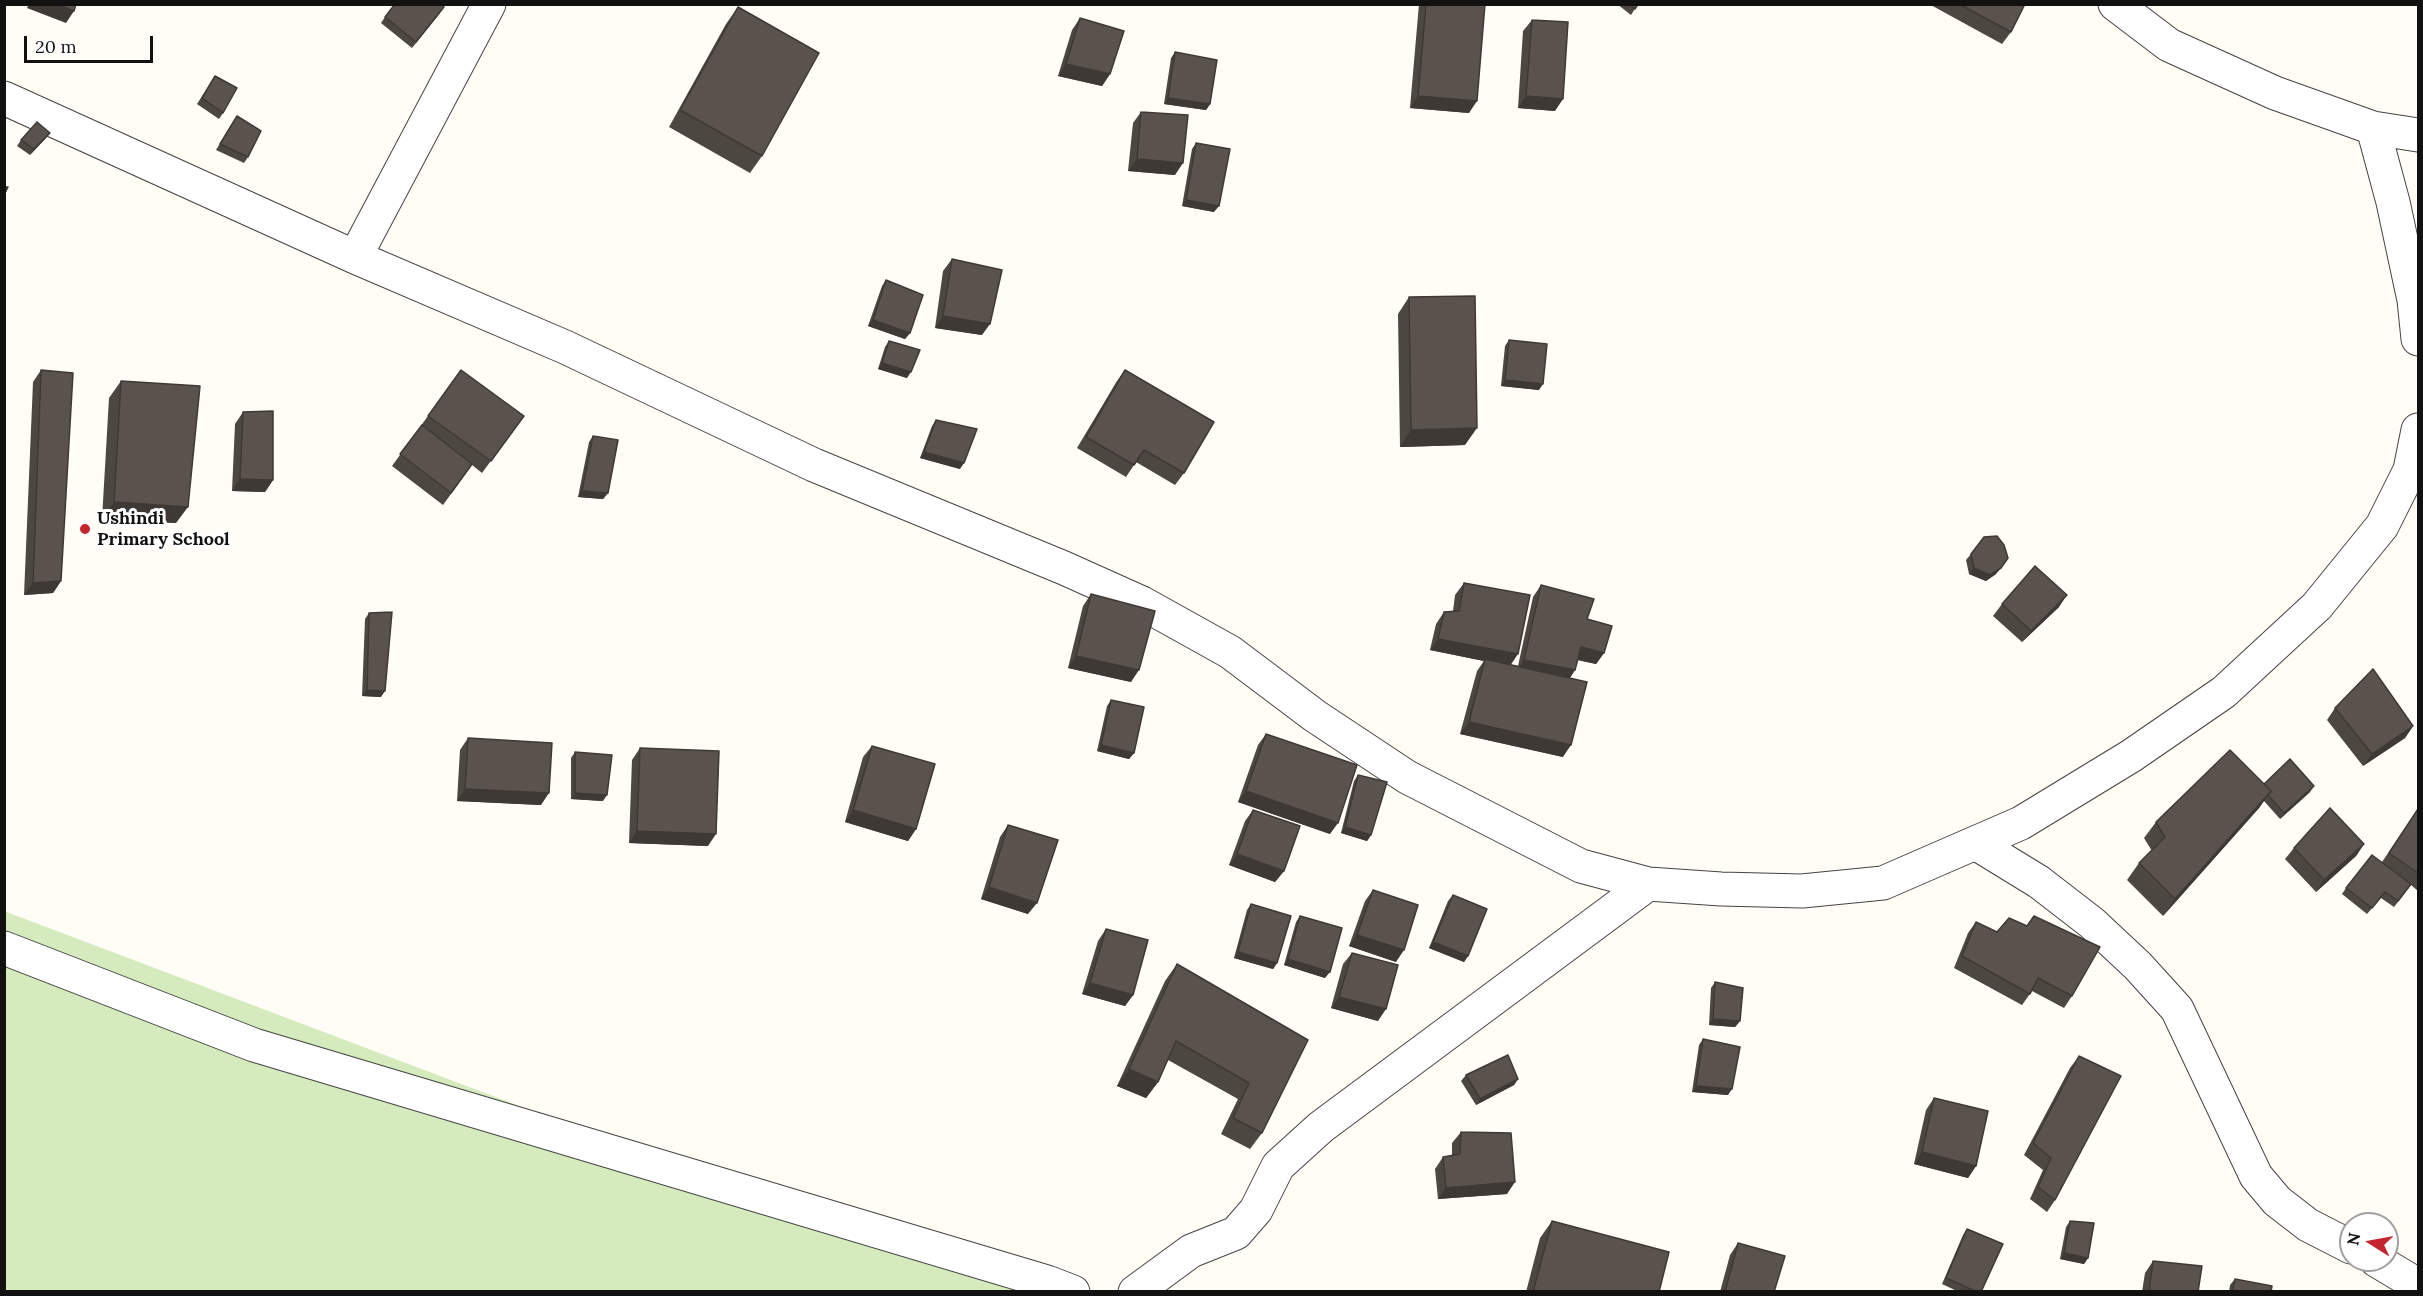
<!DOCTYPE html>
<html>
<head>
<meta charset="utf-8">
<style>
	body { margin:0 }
	#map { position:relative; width:2423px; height:1296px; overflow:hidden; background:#fffdf5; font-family:Lora,serif }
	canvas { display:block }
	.frame { position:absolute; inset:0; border:6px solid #111; pointer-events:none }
	.north { position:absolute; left:2339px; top:1212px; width:60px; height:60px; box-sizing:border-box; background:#fff; border:2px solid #a0a0a0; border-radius:50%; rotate:281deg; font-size:16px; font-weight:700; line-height:24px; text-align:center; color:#111 }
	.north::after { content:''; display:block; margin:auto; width:21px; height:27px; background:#c4262e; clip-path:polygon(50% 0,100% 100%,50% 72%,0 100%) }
	.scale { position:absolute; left:24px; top:36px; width:129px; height:27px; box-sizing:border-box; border:3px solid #111; border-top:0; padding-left:8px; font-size:18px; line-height:21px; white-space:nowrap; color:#111; -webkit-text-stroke:4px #fff; paint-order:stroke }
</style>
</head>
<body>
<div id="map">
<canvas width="2423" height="1296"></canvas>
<div class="frame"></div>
<div class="north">N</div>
<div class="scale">20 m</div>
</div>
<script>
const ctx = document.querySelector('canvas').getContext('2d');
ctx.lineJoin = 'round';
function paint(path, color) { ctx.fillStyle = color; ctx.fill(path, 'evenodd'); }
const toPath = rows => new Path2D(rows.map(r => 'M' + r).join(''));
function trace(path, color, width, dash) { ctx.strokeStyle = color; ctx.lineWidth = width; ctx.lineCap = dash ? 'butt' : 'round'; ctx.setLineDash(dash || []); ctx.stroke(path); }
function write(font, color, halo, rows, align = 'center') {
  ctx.font = font + ' Lora,serif'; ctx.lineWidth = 6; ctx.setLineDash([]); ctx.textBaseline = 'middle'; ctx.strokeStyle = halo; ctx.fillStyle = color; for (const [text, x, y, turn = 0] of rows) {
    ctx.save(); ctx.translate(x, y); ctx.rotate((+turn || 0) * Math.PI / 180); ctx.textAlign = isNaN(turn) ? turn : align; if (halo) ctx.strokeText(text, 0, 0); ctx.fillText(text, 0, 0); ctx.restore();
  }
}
paint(toPath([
	[4,911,686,1169,1040,1291,5,1291]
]), '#d5ebbd');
const minor = toPath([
	[2115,4,2169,45,2275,93,2373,128,2393,202,2414,300,2418,339],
	[4,98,355,257,565,347,814,465,1064,568,1142,603,1230,652,1315,716,1407,777,1581,866,1648,884,1721,889,1802,891,1883,883,2021,823,2131,756,2224,692,2317,606,2382,526,2410,470,2418,430],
	[2373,128,2418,135],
	[355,257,489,4],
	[1977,844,2039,882,2092,923,2138,966,2177,1009,2256,1176,2277,1201,2308,1225,2351,1247],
	[4,948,254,1045,1047,1282,1073,1292],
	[2376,1260,2411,1281,2418,1291],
	[1135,1292,1191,1251,1236,1233,1256,1210,1278,1166,1321,1127,1648,884]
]);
trace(minor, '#444', 35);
trace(minor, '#fff', 33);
paint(toPath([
	[1419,4,1485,4,1469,113,1410,108],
	[1617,4,1638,4,1631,15],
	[1929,4,2025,4,2011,32,2002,44],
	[738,7,762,156,750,173,669,127,726,24],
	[440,13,412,48,381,23,385,17],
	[1080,18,1110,74,1102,86,1058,76,1072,30],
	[1532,20,1555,111,1518,108,1523,31],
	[1175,52,1210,104,1206,110,1164,104,1171,58],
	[215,76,223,113,219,119,197,104],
	[1141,112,1175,175,1128,171,1133,123],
	[233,122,248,157,244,163,216,150],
	[45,139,30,155,17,146,21,140],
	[1196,143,1214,212,1182,206,1192,149],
	[952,259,982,335,935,328,943,271],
	[886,280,910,333,905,339,868,326,882,286],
	[1409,297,1465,445,1400,447,1398,314],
	[1509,340,1539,390,1501,386,1505,346],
	[889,341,907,378,878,369,885,347],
	[41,370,61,581,53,593,24,595,33,382],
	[461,370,524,416,482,473,472,465,443,505,392,466],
	[1125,370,1184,473,1175,485,1136,462,1126,477,1077,448,1117,381],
	[121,381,176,523,102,519,109,398],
	[243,412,273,480,265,492,232,491,235,424],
	[936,420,960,469,920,458,932,426],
	[593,436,608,493,603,499,578,497,589,442],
	[1971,554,1996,574,1986,581,1969,574,1966,560],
	[1464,583,1511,665,1518,666,1533,597,1541,585,1587,619,1604,653,1596,664,1578,660,1575,670,1570,678,1563,757,1460,734,1477,671,1484,661,1430,650,1436,624,1444,612,1453,611,1455,595],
	[1091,594,1131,682,1068,668,1083,606],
	[2002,604,2059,607,2022,642,1993,616],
	[369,613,381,697,362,696,365,619],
	[1111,700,1134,753,1129,759,1097,751,1107,706],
	[2335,708,2413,726,2405,738,2363,766,2327,720],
	[1266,734,1330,834,1238,802,1258,745],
	[468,738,541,805,457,801,460,750],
	[872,746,916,829,908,841,845,822,863,757],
	[640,748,708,846,629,843,632,760],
	[575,752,603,801,571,799,571,758],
	[1358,775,1371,835,1367,841,1341,833,1354,781],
	[2264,784,2310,792,2280,819,2264,801,2259,808,2163,916,2127,880,2139,863,2152,851,2144,838,2156,822],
	[2418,809,2418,891,2411,885,2394,907,2381,898,2367,914,2342,894,2346,888,2382,862],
	[1253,810,1284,871,1275,882,1229,865,1245,821],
	[1008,825,1028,914,981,899,1000,837],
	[2364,844,2356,856,2316,892,2285,859,2294,848],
	[1373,890,1396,962,1349,946,1365,901],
	[1453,895,1468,956,1464,962,1429,948,1448,901],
	[1251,904,1277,963,1273,969,1234,958,1247,910],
	[1300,916,1325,978,1284,965,1296,922],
	[1976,922,1997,932,2027,926,2072,996,2064,1008,2032,991,2022,1005,1954,968,1968,933],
	[1106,929,1133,995,1125,1006,1082,994,1098,941],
	[1352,953,1378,1021,1331,1008,1343,964],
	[1177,964,1308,1040,1262,1133,1250,1149,1221,1134,1238,1099,1168,1060,1158,1082,1146,1098,1117,1086,1165,981],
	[1715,982,1740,1021,1735,1027,1709,1025,1711,988],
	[1703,1039,1728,1095,1692,1092,1699,1045],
	[2079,1056,2055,1200,2047,1212,2030,1199,2043,1170,2024,1155,2070,1068],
	[1466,1075,1518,1079,1514,1085,1476,1105,1461,1081],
	[1934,1098,1976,1166,1968,1178,1914,1164,1926,1110],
	[1461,1132,1507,1194,1438,1199,1435,1169,1443,1157,1452,1156,1452,1143],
	[1552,1221,1659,1292,1526,1292,1540,1238],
	[2070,1221,2088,1258,2084,1264,2060,1259,2066,1227],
	[1967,1229,1981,1292,1959,1292,1942,1284,1963,1235],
	[1738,1243,1774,1292,1720,1292,1730,1255],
	[2153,1261,2198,1292,2142,1292,2145,1273],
	[2235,1279,2271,1292,2229,1292,2230,1285]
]), '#4d4742');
paint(toPath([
	[29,4,56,4,74,11,66,23,27,8],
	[1066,64,1110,74,1102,86,1058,76],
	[1418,96,1477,101,1469,113,1410,108],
	[1526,96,1563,99,1555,111,1518,108],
	[1168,98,1210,104,1206,110,1164,104],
	[50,133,45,139,30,155,34,149],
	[1137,159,1183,163,1175,175,1128,171],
	[1186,200,1219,206,1214,212,1182,206],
	[943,316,990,324,982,335,935,328],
	[873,320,910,333,905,339,868,326],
	[882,363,911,372,907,378,878,369],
	[1505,380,1543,384,1539,390,1501,386],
	[1477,428,1465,445,1400,447,1411,430],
	[924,452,964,463,960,469,920,458],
	[240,479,273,480,265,492,232,491],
	[582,491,608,493,603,499,578,497],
	[114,502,188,507,176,523,102,519],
	[1974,568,2001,568,1996,574,1986,581,1969,574],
	[61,581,53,593,24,595,33,583],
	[2067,595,2059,607,2022,642,2031,631],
	[1438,639,1518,654,1510,666,1485,659,1484,661,1430,650],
	[1581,647,1604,653,1596,664,1573,659],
	[1076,656,1139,670,1131,682,1068,668],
	[1524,660,1575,670,1567,682,1516,672],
	[367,690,385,691,381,697,362,696],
	[1469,722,1571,745,1563,757,1460,734],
	[2413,726,2405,738,2363,766,2372,754],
	[1101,745,1134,753,1129,759,1097,751],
	[2314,786,2310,792,2280,819,2284,813],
	[465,789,549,793,541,805,457,801],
	[1246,791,1338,823,1330,834,1238,802],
	[2271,791,2259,808,2163,916,2175,899],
	[575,793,607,795,603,801,571,799],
	[853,810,916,829,908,841,845,822],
	[1345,827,1371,835,1367,841,1341,833],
	[637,831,716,834,708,846,629,843],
	[2364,844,2356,856,2316,892,2324,880],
	[1237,854,1284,871,1275,882,1229,865],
	[989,887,1037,903,1028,914,981,899],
	[1357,935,1404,950,1396,962,1349,946],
	[1433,942,1468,956,1464,962,1429,948],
	[1238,952,1277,963,1273,969,1234,958],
	[1288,959,1330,972,1325,978,1284,965],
	[1090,983,1133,995,1125,1006,1082,994],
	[1339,997,1386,1009,1378,1021,1331,1008],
	[1713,1019,1740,1021,1735,1027,1709,1025],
	[1129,1069,1158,1082,1146,1098,1117,1086],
	[1518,1079,1514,1085,1476,1105,1480,1099],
	[1696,1086,1732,1089,1728,1095,1692,1092],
	[1922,1152,1976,1166,1968,1178,1914,1164],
	[1515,1182,1507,1194,1438,1199,1446,1188],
	[2064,1253,2088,1258,2084,1264,2060,1259]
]), '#3f3936');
const building = toPath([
	[56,4,76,4,74,11,56,4],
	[395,4,441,4,444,7,416,42,385,17,395,4],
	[1426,4,1485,4,1477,101,1418,96,1426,4],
	[1629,4,1638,4,1635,9,1629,4],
	[1959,4,2025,4,2011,32,1959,4],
	[738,7,819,53,762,156,680,110,738,7],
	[1080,18,1124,31,1110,74,1066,64,1080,18],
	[1532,20,1568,22,1563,99,1526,96,1532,20],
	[1175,52,1217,60,1210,104,1168,98,1175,52],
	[215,76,237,88,223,113,202,98,215,76],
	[1141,112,1188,115,1183,163,1137,159,1141,112],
	[237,116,261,131,248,157,220,144,237,116],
	[37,122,50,133,34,149,21,140,37,122],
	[1196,143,1230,149,1219,206,1186,200,1196,143],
	[4,187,8,187,4,195,4,187],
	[952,259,1002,270,990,324,943,316,952,259],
	[886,280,923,295,910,333,873,320,886,280],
	[1475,296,1477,428,1411,430,1409,297,1475,296],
	[1509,340,1547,344,1543,384,1505,380,1509,340],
	[889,341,920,350,911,372,882,363,889,341],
	[41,370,73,373,61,581,33,583,41,370],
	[461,370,524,416,491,461,428,416,461,370],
	[1125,370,1214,422,1184,473,1144,450,1134,465,1086,437,1125,370],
	[121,381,200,386,188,507,114,502,121,381],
	[273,411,273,480,240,479,243,412,273,411],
	[936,420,977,429,964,463,924,452,936,420],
	[422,425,472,464,451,493,400,454,422,425],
	[593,436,618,440,608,493,582,491,593,436],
	[1997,536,2004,545,2008,558,2001,568,1990,575,1974,568,1971,554,1984,537,1997,536],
	[2035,566,2067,595,2031,631,2002,604,2035,566],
	[1464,583,1530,595,1518,654,1438,639,1444,612,1459,611,1464,583],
	[1541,585,1594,599,1587,619,1612,626,1604,653,1581,647,1575,670,1524,660,1541,585],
	[1091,594,1155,611,1139,670,1076,656,1091,594],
	[392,612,385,691,367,690,369,613,392,612],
	[1485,659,1587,682,1571,745,1469,722,1485,659],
	[2373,669,2413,726,2372,754,2335,708,2373,669],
	[1111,700,1144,707,1134,753,1101,745,1111,700],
	[1266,734,1357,765,1338,823,1246,791,1266,734],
	[468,738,552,743,549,793,465,789,468,738],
	[872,746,935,764,916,829,853,810,872,746],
	[640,748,719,751,716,834,637,831,640,748],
	[2230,750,2271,791,2175,899,2139,863,2165,837,2156,822,2230,750],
	[575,752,612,755,607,795,575,793,575,752],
	[2290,759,2314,786,2284,813,2268,795,2271,791,2264,784,2290,759],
	[1358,775,1387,782,1371,835,1345,827,1358,775],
	[2330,808,2364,844,2324,880,2294,848,2330,808],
	[2418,809,2418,873,2389,853,2418,809],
	[1253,810,1300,826,1284,871,1237,854,1253,810],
	[1008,825,1058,840,1037,903,989,887,1008,825],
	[2372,855,2411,884,2398,901,2385,892,2372,908,2346,888,2372,855],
	[1373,890,1418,905,1404,950,1357,935,1373,890],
	[1453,895,1487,909,1468,956,1433,942,1453,895],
	[1251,904,1291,916,1277,963,1238,952,1251,904],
	[1300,916,1342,928,1330,972,1288,959,1300,916],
	[2034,916,2100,947,2072,996,2038,978,2030,994,1962,956,1976,922,1997,932,2009,918,2027,926,2034,916],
	[1106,929,1148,940,1133,995,1090,983,1106,929],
	[1352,953,1398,965,1386,1009,1339,997,1352,953],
	[1177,964,1308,1040,1262,1133,1233,1118,1249,1083,1176,1041,1158,1082,1129,1069,1177,964],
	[1715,982,1743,988,1740,1021,1713,1019,1715,982],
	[1703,1039,1740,1047,1732,1089,1696,1086,1703,1039],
	[1508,1055,1518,1079,1480,1099,1466,1075,1508,1055],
	[2079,1056,2121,1076,2055,1200,2038,1187,2051,1158,2033,1143,2079,1056],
	[1934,1098,1988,1111,1976,1166,1922,1152,1934,1098],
	[1461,1132,1511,1133,1515,1182,1446,1188,1443,1157,1460,1154,1461,1132],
	[1552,1221,1669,1252,1659,1292,1533,1292,1552,1221],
	[2070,1221,2094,1223,2088,1258,2064,1253,2070,1221],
	[1967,1229,2003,1244,1981,1292,1977,1292,1946,1278,1967,1229],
	[1738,1243,1785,1256,1774,1292,1725,1292,1738,1243],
	[2153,1261,2202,1266,2198,1292,2149,1292,2153,1261],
	[2235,1279,2272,1286,2271,1292,2232,1292,2235,1279]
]);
paint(building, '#5a524d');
trace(building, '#3f3936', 1.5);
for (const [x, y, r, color] of [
	[85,529,6,"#c4262e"]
]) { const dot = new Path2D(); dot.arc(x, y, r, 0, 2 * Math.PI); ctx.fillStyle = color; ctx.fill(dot); trace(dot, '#fff', 2); }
write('bold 18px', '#111', '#fff', [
	["Ushindi",97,519],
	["Primary School",97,540]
], 'left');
</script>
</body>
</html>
